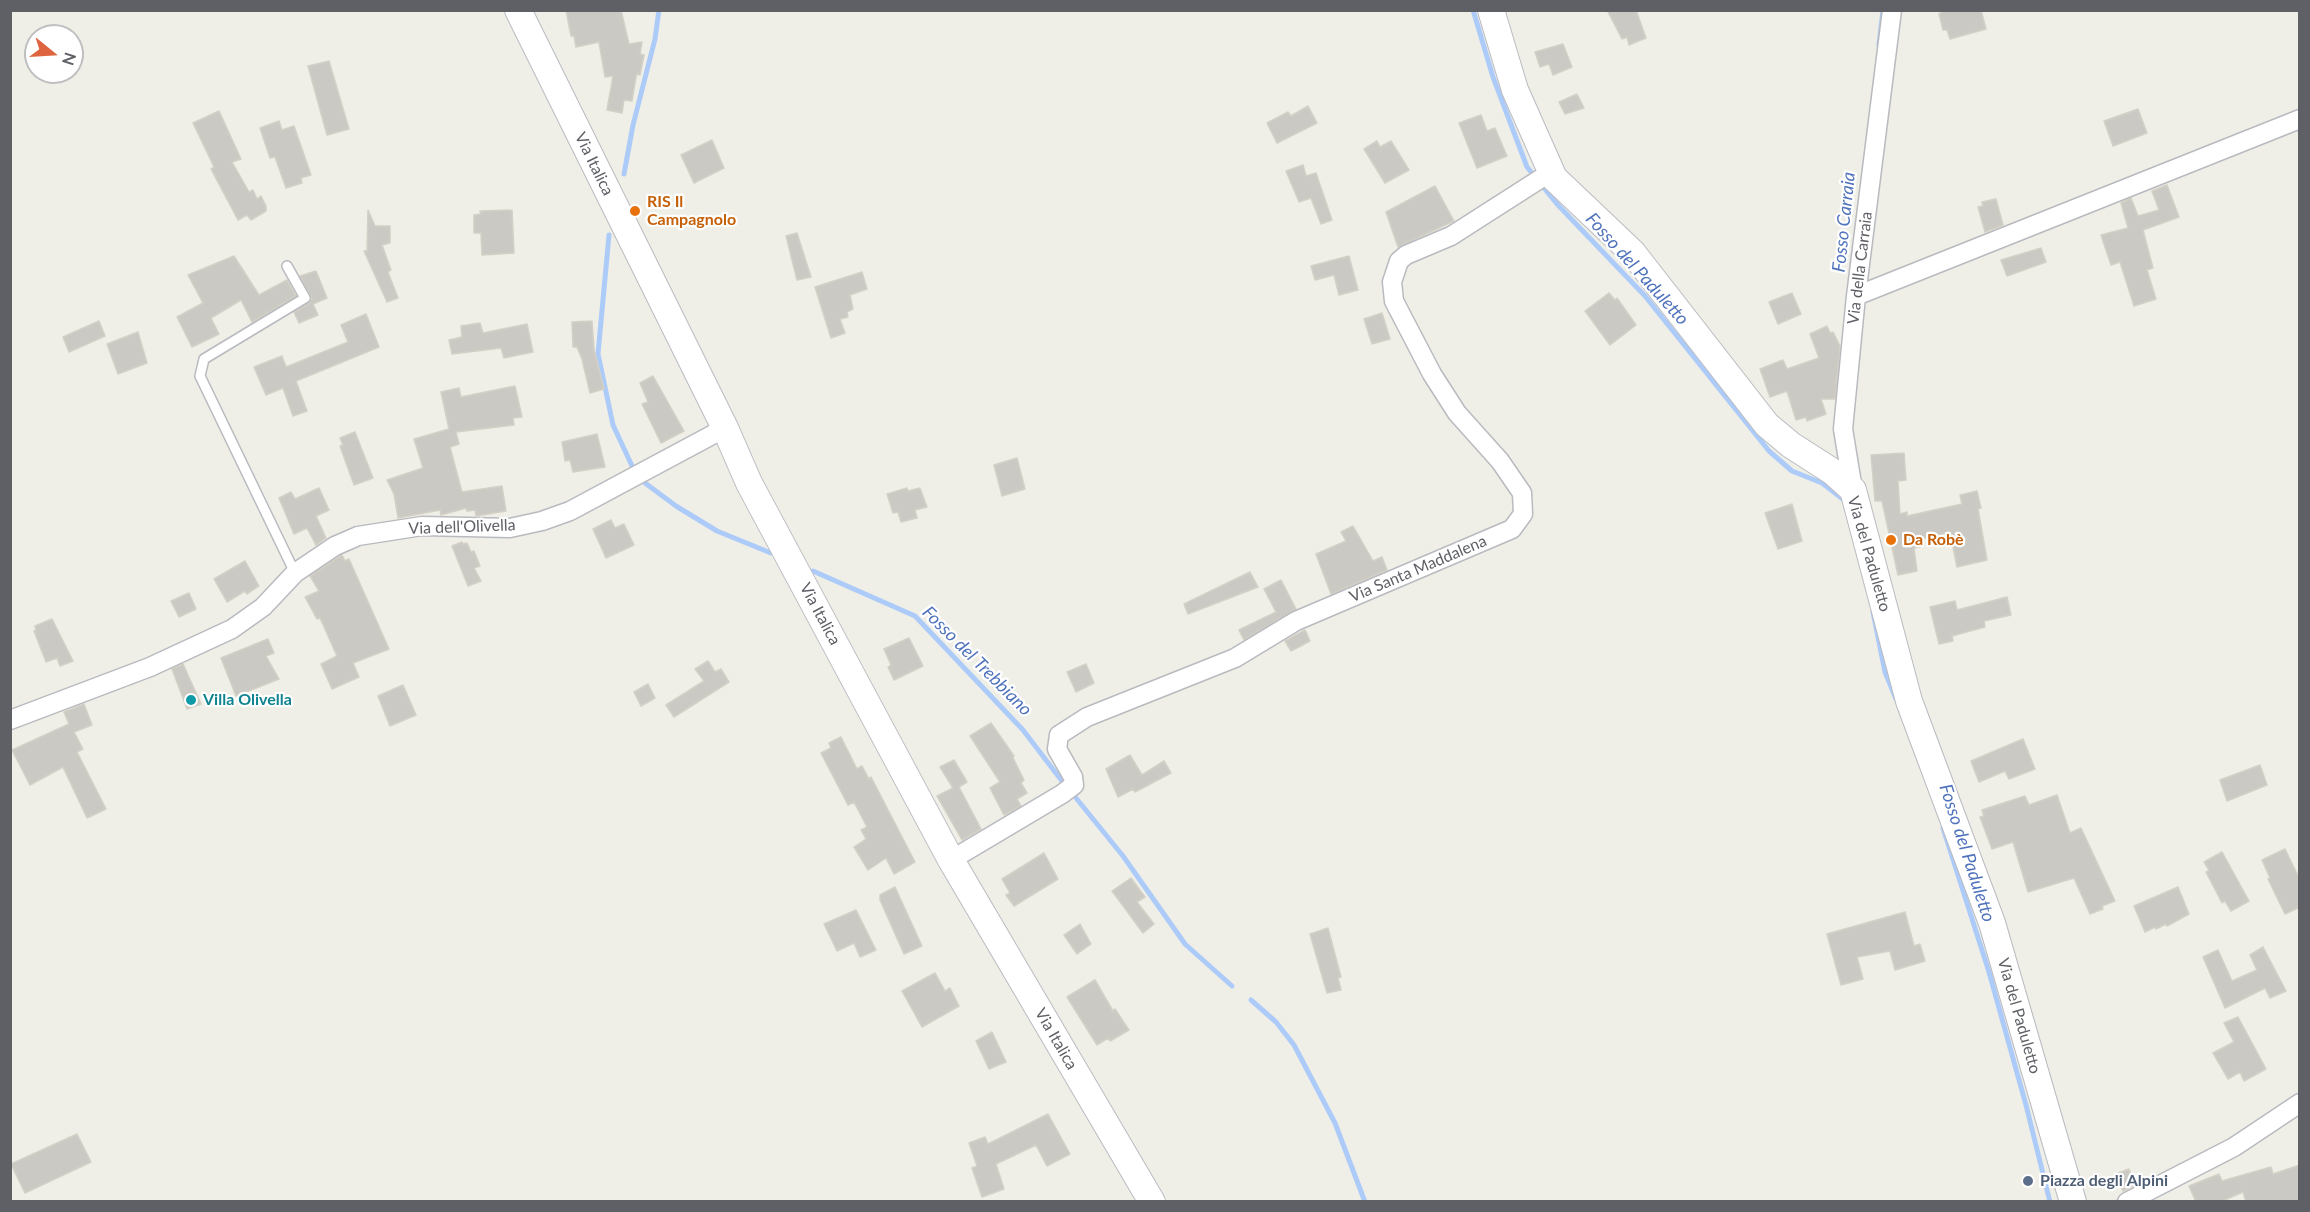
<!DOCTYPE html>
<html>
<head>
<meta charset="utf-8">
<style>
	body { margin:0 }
	#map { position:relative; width:2310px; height:1212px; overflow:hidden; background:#efefe7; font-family:Lato,sans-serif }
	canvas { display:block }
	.frame { position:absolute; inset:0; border:12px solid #5e6066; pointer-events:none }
	.north { position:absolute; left:24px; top:24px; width:60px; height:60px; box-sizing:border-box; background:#fff; border:2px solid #bfbfc2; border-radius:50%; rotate:108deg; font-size:16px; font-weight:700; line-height:24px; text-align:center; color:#5e6066 }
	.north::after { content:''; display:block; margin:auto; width:21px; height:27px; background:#dd643e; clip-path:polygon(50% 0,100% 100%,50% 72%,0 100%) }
</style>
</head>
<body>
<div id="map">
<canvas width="2310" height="1212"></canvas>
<div class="frame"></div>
<div class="north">N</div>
</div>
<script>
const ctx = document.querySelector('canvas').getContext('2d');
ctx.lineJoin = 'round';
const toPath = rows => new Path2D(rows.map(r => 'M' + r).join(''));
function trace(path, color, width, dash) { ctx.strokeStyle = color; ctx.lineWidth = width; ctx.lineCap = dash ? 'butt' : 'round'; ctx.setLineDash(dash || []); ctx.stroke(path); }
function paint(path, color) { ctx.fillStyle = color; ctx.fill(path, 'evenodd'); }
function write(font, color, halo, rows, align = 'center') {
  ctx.font = font + ' Lato,sans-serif'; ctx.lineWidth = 4.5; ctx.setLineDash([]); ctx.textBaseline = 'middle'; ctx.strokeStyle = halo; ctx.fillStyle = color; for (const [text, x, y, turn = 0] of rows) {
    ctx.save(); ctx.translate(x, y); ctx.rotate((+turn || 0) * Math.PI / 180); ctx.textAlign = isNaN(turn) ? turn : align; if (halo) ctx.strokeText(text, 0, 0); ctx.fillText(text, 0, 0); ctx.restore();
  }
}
trace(toPath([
	[1473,10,1493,77,1527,167,1557,204,1645,296,1769,451,1792,471,1822,483,1844,500],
	[1879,45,1883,10],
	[624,174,633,125,655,39,659,10],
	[609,235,598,354,613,425,633,468],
	[645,483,676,506,717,531,771,553],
	[813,571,915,616,1023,730,1065,785],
	[1873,612,1885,672,1896,699],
	[1076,798,1123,856,1185,944,1232,986],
	[1943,828,1989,972,2026,1105,2050,1202],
	[1251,1000,1276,1022,1294,1045,1335,1123,1365,1202]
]), '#adcbf9', 5);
const building = toPath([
	[566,10,621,10,629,44,642,42,640,54,644,55,640,75,637,74,636,77,632,101,624,100,622,113,607,110,613,76,605,77,599,42,576,47,574,36,571,36,566,10],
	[1607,10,1636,10,1646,38,1629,45,1627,37,1622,39,1607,10],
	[1941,10,1981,10,1986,29,1950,39,1947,30,1943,30,1939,14,1941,13,1941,10],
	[1563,44,1572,67,1553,75,1549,64,1540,67,1535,52,1563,44],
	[329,61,349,129,327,135,308,66,329,61],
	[1577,94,1584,108,1565,114,1559,102,1577,94],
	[1308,106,1317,123,1277,143,1267,123,1288,112,1291,116,1308,106],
	[2138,109,2147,133,2113,146,2104,121,2138,109],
	[219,111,241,159,232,162,249,192,253,190,257,199,261,196,266,206,266,211,251,220,247,215,238,220,211,169,214,167,193,123,219,111],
	[1481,115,1487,131,1495,128,1507,156,1477,168,1459,123,1481,115],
	[279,121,282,130,294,126,311,175,301,178,302,183,286,188,275,157,270,158,260,128,279,121],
	[712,140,724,168,694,183,681,155,712,140],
	[1377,141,1380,147,1391,141,1409,170,1385,183,1364,149,1377,141],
	[1303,165,1306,176,1316,173,1332,220,1321,224,1311,198,1299,202,1286,171,1303,165],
	[2167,185,2179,217,2143,230,2153,268,2147,270,2156,299,2134,306,2120,262,2111,265,2101,235,2128,228,2121,203,2131,198,2138,216,2159,210,2152,191,2167,185],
	[1435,186,1454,221,1398,247,1386,212,1435,186],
	[1996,199,2003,225,1985,232,1978,207,1983,206,1982,202,1996,199],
	[368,210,375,226,390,226,390,243,382,245,391,270,388,272,398,298,387,302,364,251,367,251,368,210],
	[512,210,514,253,482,255,481,233,474,233,474,215,481,214,480,211,512,210],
	[797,233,811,277,797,280,786,236,797,233],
	[2041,248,2046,262,2007,276,2001,260,2041,248],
	[234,256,259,295,287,280,296,296,252,322,241,300,211,318,219,334,192,347,177,317,203,303,188,275,234,256],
	[1349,256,1358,290,1339,295,1334,275,1315,280,1311,266,1349,256],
	[316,271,327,298,313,304,318,315,299,323,294,312,308,304,312,299,300,276,316,271],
	[862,272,867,289,850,295,853,309,847,312,848,317,840,319,845,333,831,338,815,287,862,272],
	[1609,293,1615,300,1617,298,1636,325,1610,345,1585,311,1609,293],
	[1792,293,1801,314,1778,324,1769,302,1792,293],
	[1382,313,1390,339,1372,344,1364,319,1382,313],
	[366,314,379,347,296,381,307,411,293,416,283,388,266,395,254,367,282,356,286,367,348,342,341,325,366,314],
	[99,321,105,336,69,352,63,337,99,321],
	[592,321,594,349,604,389,590,393,582,359,577,347,573,347,572,322,592,321],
	[480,323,483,333,527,324,533,352,504,358,501,348,452,354,449,340,462,337,461,326,480,323],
	[1827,326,1830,333,1833,332,1840,346,1835,399,1821,399,1826,414,1807,421,1806,417,1796,420,1787,391,1770,397,1760,369,1783,360,1787,369,1819,358,1810,334,1827,326],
	[138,332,147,363,118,374,107,344,138,332],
	[653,376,684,431,661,443,642,404,648,402,640,383,653,376],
	[515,386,522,417,513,418,514,425,456,432,459,444,450,447,462,492,502,486,506,511,476,516,475,510,467,511,466,508,441,515,440,510,398,518,394,494,387,480,423,468,414,439,449,429,441,392,459,388,461,397,515,386],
	[355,432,373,478,354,485,340,446,343,445,340,438,355,432],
	[597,434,605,467,573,472,570,460,565,461,562,442,597,434],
	[1904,453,1906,480,1898,481,1900,514,1907,512,1907,516,1962,504,1960,495,1977,491,1981,508,1978,509,1987,560,1957,567,1950,532,1922,539,1924,546,1914,548,1917,571,1898,575,1882,501,1875,501,1871,455,1904,453],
	[1017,458,1025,489,1002,496,994,465,1017,458],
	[319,488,329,510,316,516,326,538,316,545,307,528,294,534,279,498,291,492,295,499,319,488],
	[907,488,908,491,920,488,927,507,915,510,917,518,901,522,898,512,893,513,887,494,907,488],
	[1792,504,1802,541,1778,549,1765,513,1792,504],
	[611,520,615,528,624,524,634,545,606,558,593,529,611,520],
	[1353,526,1373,561,1382,557,1387,570,1331,594,1316,554,1346,541,1341,532,1353,526],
	[462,542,463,544,467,543,471,552,474,551,480,566,474,568,481,581,468,586,452,546,462,542],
	[342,555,345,561,349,559,389,649,353,663,359,677,332,689,321,664,337,656,320,618,317,619,305,597,319,591,310,576,342,555],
	[245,561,259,586,247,594,245,591,227,602,214,579,245,561],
	[1250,572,1258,587,1188,614,1184,604,1250,572],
	[1281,580,1296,609,1244,640,1239,630,1276,612,1264,589,1281,580],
	[189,593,196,609,179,617,171,601,189,593],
	[2007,597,2011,615,1984,621,1985,627,1952,636,1953,641,1939,644,1930,607,1955,601,1957,610,2007,597],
	[52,619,73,661,60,666,57,658,46,662,34,631,36,630,35,626,52,619],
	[1305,630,1310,641,1291,651,1285,641,1305,630],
	[909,638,923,666,894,680,888,667,891,665,884,649,909,638],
	[268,639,274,653,266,656,279,679,236,696,221,658,268,639],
	[708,661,715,672,721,669,729,682,674,717,666,705,704,681,695,669,708,661],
	[183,664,201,704,187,709,172,669,183,664],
	[1086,664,1094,683,1076,692,1067,672,1086,664],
	[648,684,655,698,641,706,634,692,648,684],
	[403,685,416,715,390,726,378,696,403,685],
	[84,704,92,725,74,732,83,749,77,752,106,809,87,818,63,767,30,785,12,750,69,724,64,712,84,704],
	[991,723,1014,756,1013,758,1024,780,1021,783,1027,793,1017,799,1021,806,1004,815,990,788,1000,782,970,736,991,723],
	[841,737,857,769,862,766,869,779,871,777,915,862,894,874,886,858,868,870,854,847,866,839,861,830,867,827,854,802,848,805,821,753,831,748,829,743,841,737],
	[2023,739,2035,769,2009,779,2005,771,1979,782,1971,761,2023,739],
	[1130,755,1142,775,1164,761,1171,773,1135,792,1133,789,1118,797,1106,769,1130,755],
	[954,760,967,782,959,787,981,829,962,840,937,796,953,788,940,767,954,760],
	[2260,765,2267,785,2227,801,2220,780,2260,765],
	[2057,795,2070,833,2081,828,2115,901,2102,906,2103,909,2090,914,2074,878,2028,892,2013,842,1992,849,1980,817,1984,816,1982,810,2025,796,2029,805,2057,795],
	[2285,849,2300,880,2300,907,2285,914,2268,879,2270,878,2262,860,2285,849],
	[2222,852,2249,901,2231,911,2225,901,2222,903,2206,872,2209,870,2204,862,2222,852],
	[1044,853,1058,879,1014,906,1006,895,1010,893,1002,879,1044,853],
	[1131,878,1145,897,1137,902,1154,924,1143,933,1112,891,1131,878],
	[895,887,922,946,904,954,880,900,880,895,895,887],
	[2178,887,2189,914,2167,926,2166,924,2156,929,2155,927,2145,932,2134,906,2178,887],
	[856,910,876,950,860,957,854,943,837,951,824,924,856,910],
	[1905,912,1914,946,1920,944,1925,961,1895,970,1890,951,1857,957,1863,979,1841,985,1827,934,1905,912],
	[1080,924,1091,944,1077,954,1064,935,1080,924],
	[1328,928,1341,977,1338,978,1341,990,1327,993,1310,934,1328,928],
	[2263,947,2286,991,2270,998,2265,988,2225,1008,2203,957,2218,950,2232,981,2257,970,2250,955,2263,947],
	[935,973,945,991,950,988,959,1006,922,1027,902,991,935,973],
	[1095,980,1113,1011,1115,1009,1129,1030,1110,1041,1108,1038,1097,1045,1067,997,1095,980],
	[2238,1017,2266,1069,2244,1081,2240,1072,2228,1079,2213,1053,2234,1042,2224,1023,2238,1017],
	[992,1032,1006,1062,989,1069,976,1041,992,1032],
	[1048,1114,1070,1154,1047,1166,1036,1145,996,1164,1004,1189,982,1197,972,1168,977,1166,969,1143,985,1137,988,1144,1048,1114],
	[77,1134,91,1162,25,1193,11,1164,77,1134],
	[2300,1165,2300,1202,2246,1202,2243,1192,2220,1202,2196,1202,2189,1186,2219,1174,2222,1181,2271,1167,2273,1174,2300,1165],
	[2129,1169,2135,1185,2123,1191,2116,1174,2129,1169]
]);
paint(building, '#cbc9c4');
trace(building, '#d3d1c5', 1.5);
const lane = toPath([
	[287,266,305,298,204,359,200,376,295,573]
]);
const street = toPath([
	[1856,296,2300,119],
	[1853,490,1843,429,1856,296,1892,10],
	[10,720,150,667,232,629,263,607,295,573,335,546,358,536,422,526,510,528,542,521,570,511,725,428],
	[951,860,1062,794,1074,785,1073,777,1057,749,1059,735,1087,717,1235,658,1296,621,1512,529,1523,514,1522,493,1500,461,1457,413,1432,374,1394,301,1392,282,1399,261,1406,255,1451,236,1551,172],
	[2127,1202,2234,1147,2300,1103]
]);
const secondary = toPath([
	[518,10,725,428,749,483,951,860,1152,1202],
	[1491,10,1515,90,1554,178,1633,253,1767,425,1791,445,1833,472,1853,490,1909,701,1992,923,2073,1202]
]);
trace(lane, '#b9babf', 12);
trace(street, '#b9babf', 21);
trace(secondary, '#babbc1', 28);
trace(lane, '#fff', 9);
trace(street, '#fff', 18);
trace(secondary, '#fff', 26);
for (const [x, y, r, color] of [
	[635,211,6,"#e8710a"],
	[1891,540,6,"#e8710a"],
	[191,700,6,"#0f9aa8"],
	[2028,1181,6,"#5c6f8a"]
]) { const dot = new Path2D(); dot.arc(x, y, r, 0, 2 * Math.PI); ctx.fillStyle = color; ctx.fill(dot); trace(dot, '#fff', 2); }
write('16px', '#5e6066', '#fff', [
	["Via Italica",594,164,64],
	["Via della Carraia",1860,268,-83],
	["Via dell'Olivella",462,527,-2],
	["Via del Paduletto",1869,554,74],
	["Via Santa Maddalena",1418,569,-23],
	["Via Italica",820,614,62],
	["Via del Paduletto",2019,1016,74],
	["Via Italica",1056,1039,60]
]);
write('bold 16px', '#c56008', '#fff', [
	["RIS Il",647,202],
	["Campagnolo",647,220],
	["Da Robè",1903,540]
], 'left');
write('bold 16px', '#0d838f', '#fff', [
	["Villa Olivella",203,700]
], 'left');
write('bold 16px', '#4e5e75', '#fff', [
	["Piazza degli Alpini",2040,1181]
], 'left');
write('italic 18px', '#5073bc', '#fff', [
	["Fosso Carraia",1844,222,-84],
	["Fosso del Paduletto",1637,269,48],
	["Fosso del Trebbiano",977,661,45],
	["Fosso del Paduletto",1967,853,72]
]);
</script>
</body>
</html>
